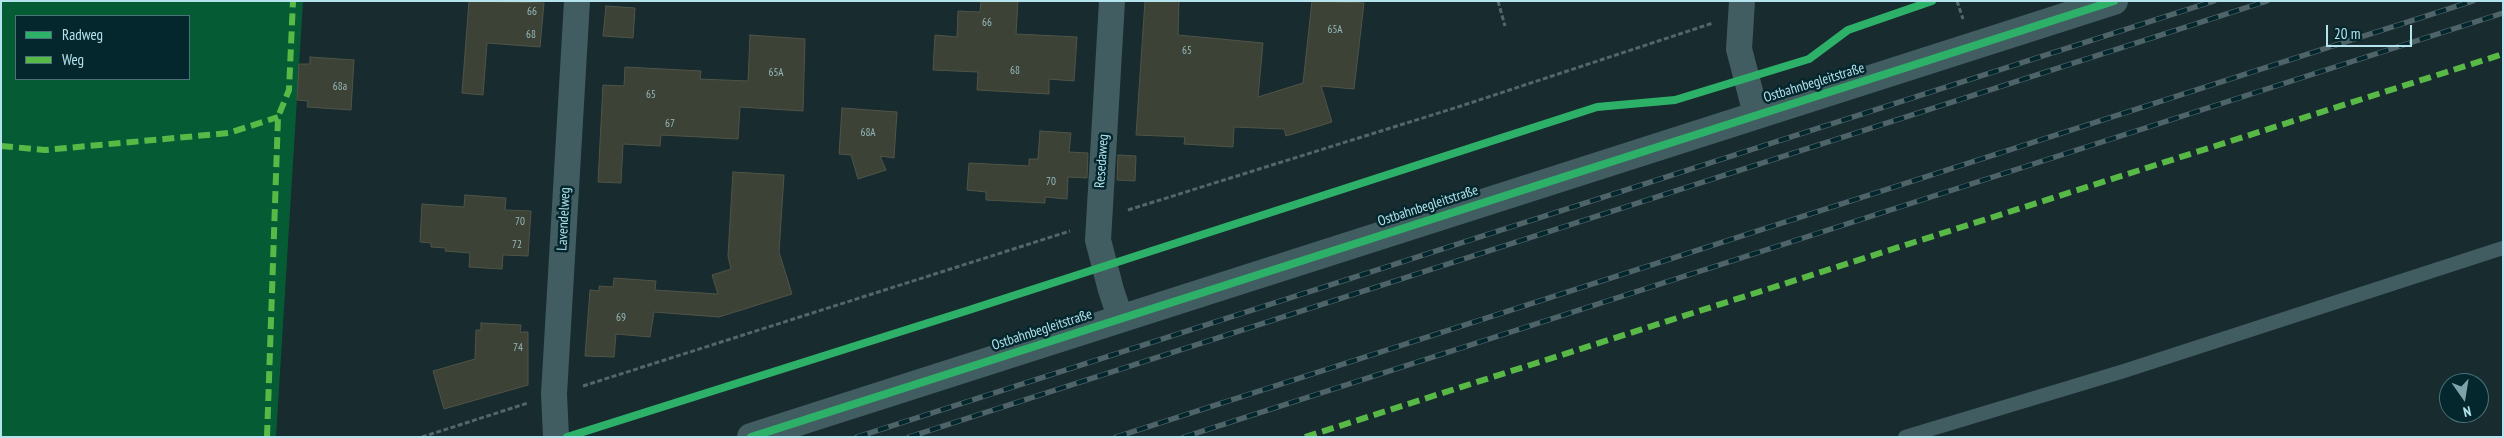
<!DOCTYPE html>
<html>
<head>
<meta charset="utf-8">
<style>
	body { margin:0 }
	#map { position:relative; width:2504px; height:438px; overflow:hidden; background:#182b2f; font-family:"PT Sans Narrow",sans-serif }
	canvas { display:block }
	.frame { position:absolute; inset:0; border:2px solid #b4e2ed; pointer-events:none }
	.legend { position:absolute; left:15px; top:15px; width:175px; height:65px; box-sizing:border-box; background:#04272d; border:1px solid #4a727a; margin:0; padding:6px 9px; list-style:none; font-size:15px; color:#b4e2ed }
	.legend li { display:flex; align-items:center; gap:10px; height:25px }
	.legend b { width:25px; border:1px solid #4a727a }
	.north { position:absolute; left:2439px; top:373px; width:50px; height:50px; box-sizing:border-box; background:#04272d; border:1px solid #4a727a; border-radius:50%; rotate:167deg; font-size:14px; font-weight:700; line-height:20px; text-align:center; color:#b4e2ed }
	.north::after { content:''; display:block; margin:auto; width:18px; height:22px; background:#7da2aa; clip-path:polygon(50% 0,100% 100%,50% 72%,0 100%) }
	.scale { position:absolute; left:2326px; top:25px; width:86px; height:22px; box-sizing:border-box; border:2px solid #b4e2ed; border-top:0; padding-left:6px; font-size:15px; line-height:18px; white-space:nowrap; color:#b4e2ed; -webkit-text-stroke:4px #04272d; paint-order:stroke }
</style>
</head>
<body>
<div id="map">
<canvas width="2504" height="438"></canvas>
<div class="frame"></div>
<ul class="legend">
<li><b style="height:6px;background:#2db169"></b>Radweg</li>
<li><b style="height:6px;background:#58b947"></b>Weg</li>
</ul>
<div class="north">N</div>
<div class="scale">20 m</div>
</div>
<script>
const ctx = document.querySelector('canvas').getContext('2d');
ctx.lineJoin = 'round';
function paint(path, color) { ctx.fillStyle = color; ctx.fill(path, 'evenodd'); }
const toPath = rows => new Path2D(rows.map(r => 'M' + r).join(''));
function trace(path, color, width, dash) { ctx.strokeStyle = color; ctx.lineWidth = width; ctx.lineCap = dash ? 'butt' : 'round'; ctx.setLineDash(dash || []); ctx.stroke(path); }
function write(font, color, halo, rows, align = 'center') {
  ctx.font = font + ' "PT Sans Narrow",sans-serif'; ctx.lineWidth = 5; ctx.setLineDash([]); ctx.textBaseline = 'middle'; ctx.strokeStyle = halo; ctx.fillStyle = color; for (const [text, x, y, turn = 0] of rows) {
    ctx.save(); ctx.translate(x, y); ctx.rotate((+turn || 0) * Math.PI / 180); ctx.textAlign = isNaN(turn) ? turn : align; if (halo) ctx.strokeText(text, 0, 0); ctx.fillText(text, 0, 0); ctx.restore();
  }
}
paint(toPath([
	[1,1,303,1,276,437,1,437],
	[16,16,189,16,189,79,16,79]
]), '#055c34');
const building = toPath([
	[469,1,544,3,540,47,487,43,483,95,462,93,469,1],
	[981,1,1018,1,1016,34,1077,37,1074,81,1049,79,1049,94,977,90,978,72,933,70,935,35,957,37,958,11,980,12,981,1],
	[1145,1,1179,1,1178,35,1263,43,1258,97,1303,83,1312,1,1364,3,1354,89,1321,86,1332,122,1286,136,1284,129,1234,127,1233,147,1184,144,1185,137,1136,135,1145,1],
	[606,6,635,8,633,38,603,36,606,6],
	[750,35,805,39,803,111,740,107,738,139,661,135,660,146,623,144,621,183,598,182,603,85,624,86,625,67,701,71,700,79,748,81,750,35],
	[310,57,354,60,351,110,307,107,308,101,297,100,299,64,310,64,310,57],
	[842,108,897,112,894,158,880,156,886,170,858,179,851,155,839,154,842,108],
	[1040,131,1071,133,1069,152,1088,153,1087,178,1068,177,1067,199,1045,197,1045,203,986,200,986,192,967,190,969,163,1029,166,1029,159,1038,159,1040,131],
	[1118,155,1136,156,1135,181,1117,180,1118,155],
	[733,172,784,175,779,252,792,294,719,317,654,312,650,337,616,334,614,357,585,356,590,290,599,291,599,286,613,287,614,278,656,281,655,290,718,294,712,275,731,269,728,256,733,172],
	[465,195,506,198,505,210,531,211,528,256,503,255,502,269,469,267,470,253,445,251,446,248,431,247,431,243,420,242,422,204,464,207,465,195],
	[481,323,521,325,520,332,528,332,528,385,444,409,433,371,475,359,476,330,481,330,481,323]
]);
paint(building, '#3c4235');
trace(building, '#505447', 1);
trace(toPath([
	[1498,1,1505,26],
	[1957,1,1963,19],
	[1128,210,1461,106,1713,23],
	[583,386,1070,231],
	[422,437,528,403]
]), '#51676c', 3, [5, 2.5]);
trace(toPath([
	[1905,437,2124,371,2503,248]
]), '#425d62', 14);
trace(toPath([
	[1112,1,1098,240,1111,290,1120,317],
	[1742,1,1739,49,1756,114],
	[556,437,554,394,577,1]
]), '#425d62', 26);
trace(toPath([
	[751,437,2114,1]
]), '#425d62', 28);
const rail = toPath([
	[857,437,2214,1],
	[909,437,2267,1],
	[1116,437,2473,1],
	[1184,437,2503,13]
]);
trace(rail, '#4f6469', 5.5);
trace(rail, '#04272d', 4, [11]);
trace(toPath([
	[1,146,45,150,229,133,278,117],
	[267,437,278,117,289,90,293,1],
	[1305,437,2503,54]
]), '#58b947', 6, [12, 6]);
trace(toPath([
	[567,437,969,310,1597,107,1675,100,1809,59,1848,30,1932,1],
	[751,437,2114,1]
]), '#2db169', 8);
write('11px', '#96babf', null, [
	["66",532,12],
	["66",987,23],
	["65A",1335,30],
	["68",531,35],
	["65",1187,51],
	["68",1015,71],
	["65A",776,73],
	["68a",340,87],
	["65",651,95],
	["67",670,124],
	["68A",868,133],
	["70",1051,182],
	["70",520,222],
	["72",517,245],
	["69",621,318],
	["74",518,348]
]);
write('14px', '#b4e2ed', '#04272d', [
	["Ostbahnbegleitstraße",1814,83,-17],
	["Resedaweg",1102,161,-86],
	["Ostbahnbegleitstraße",1428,206,-18],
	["Lavendelweg",564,219,-87],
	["Ostbahnbegleitstraße",1042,330,-18]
]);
</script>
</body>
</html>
